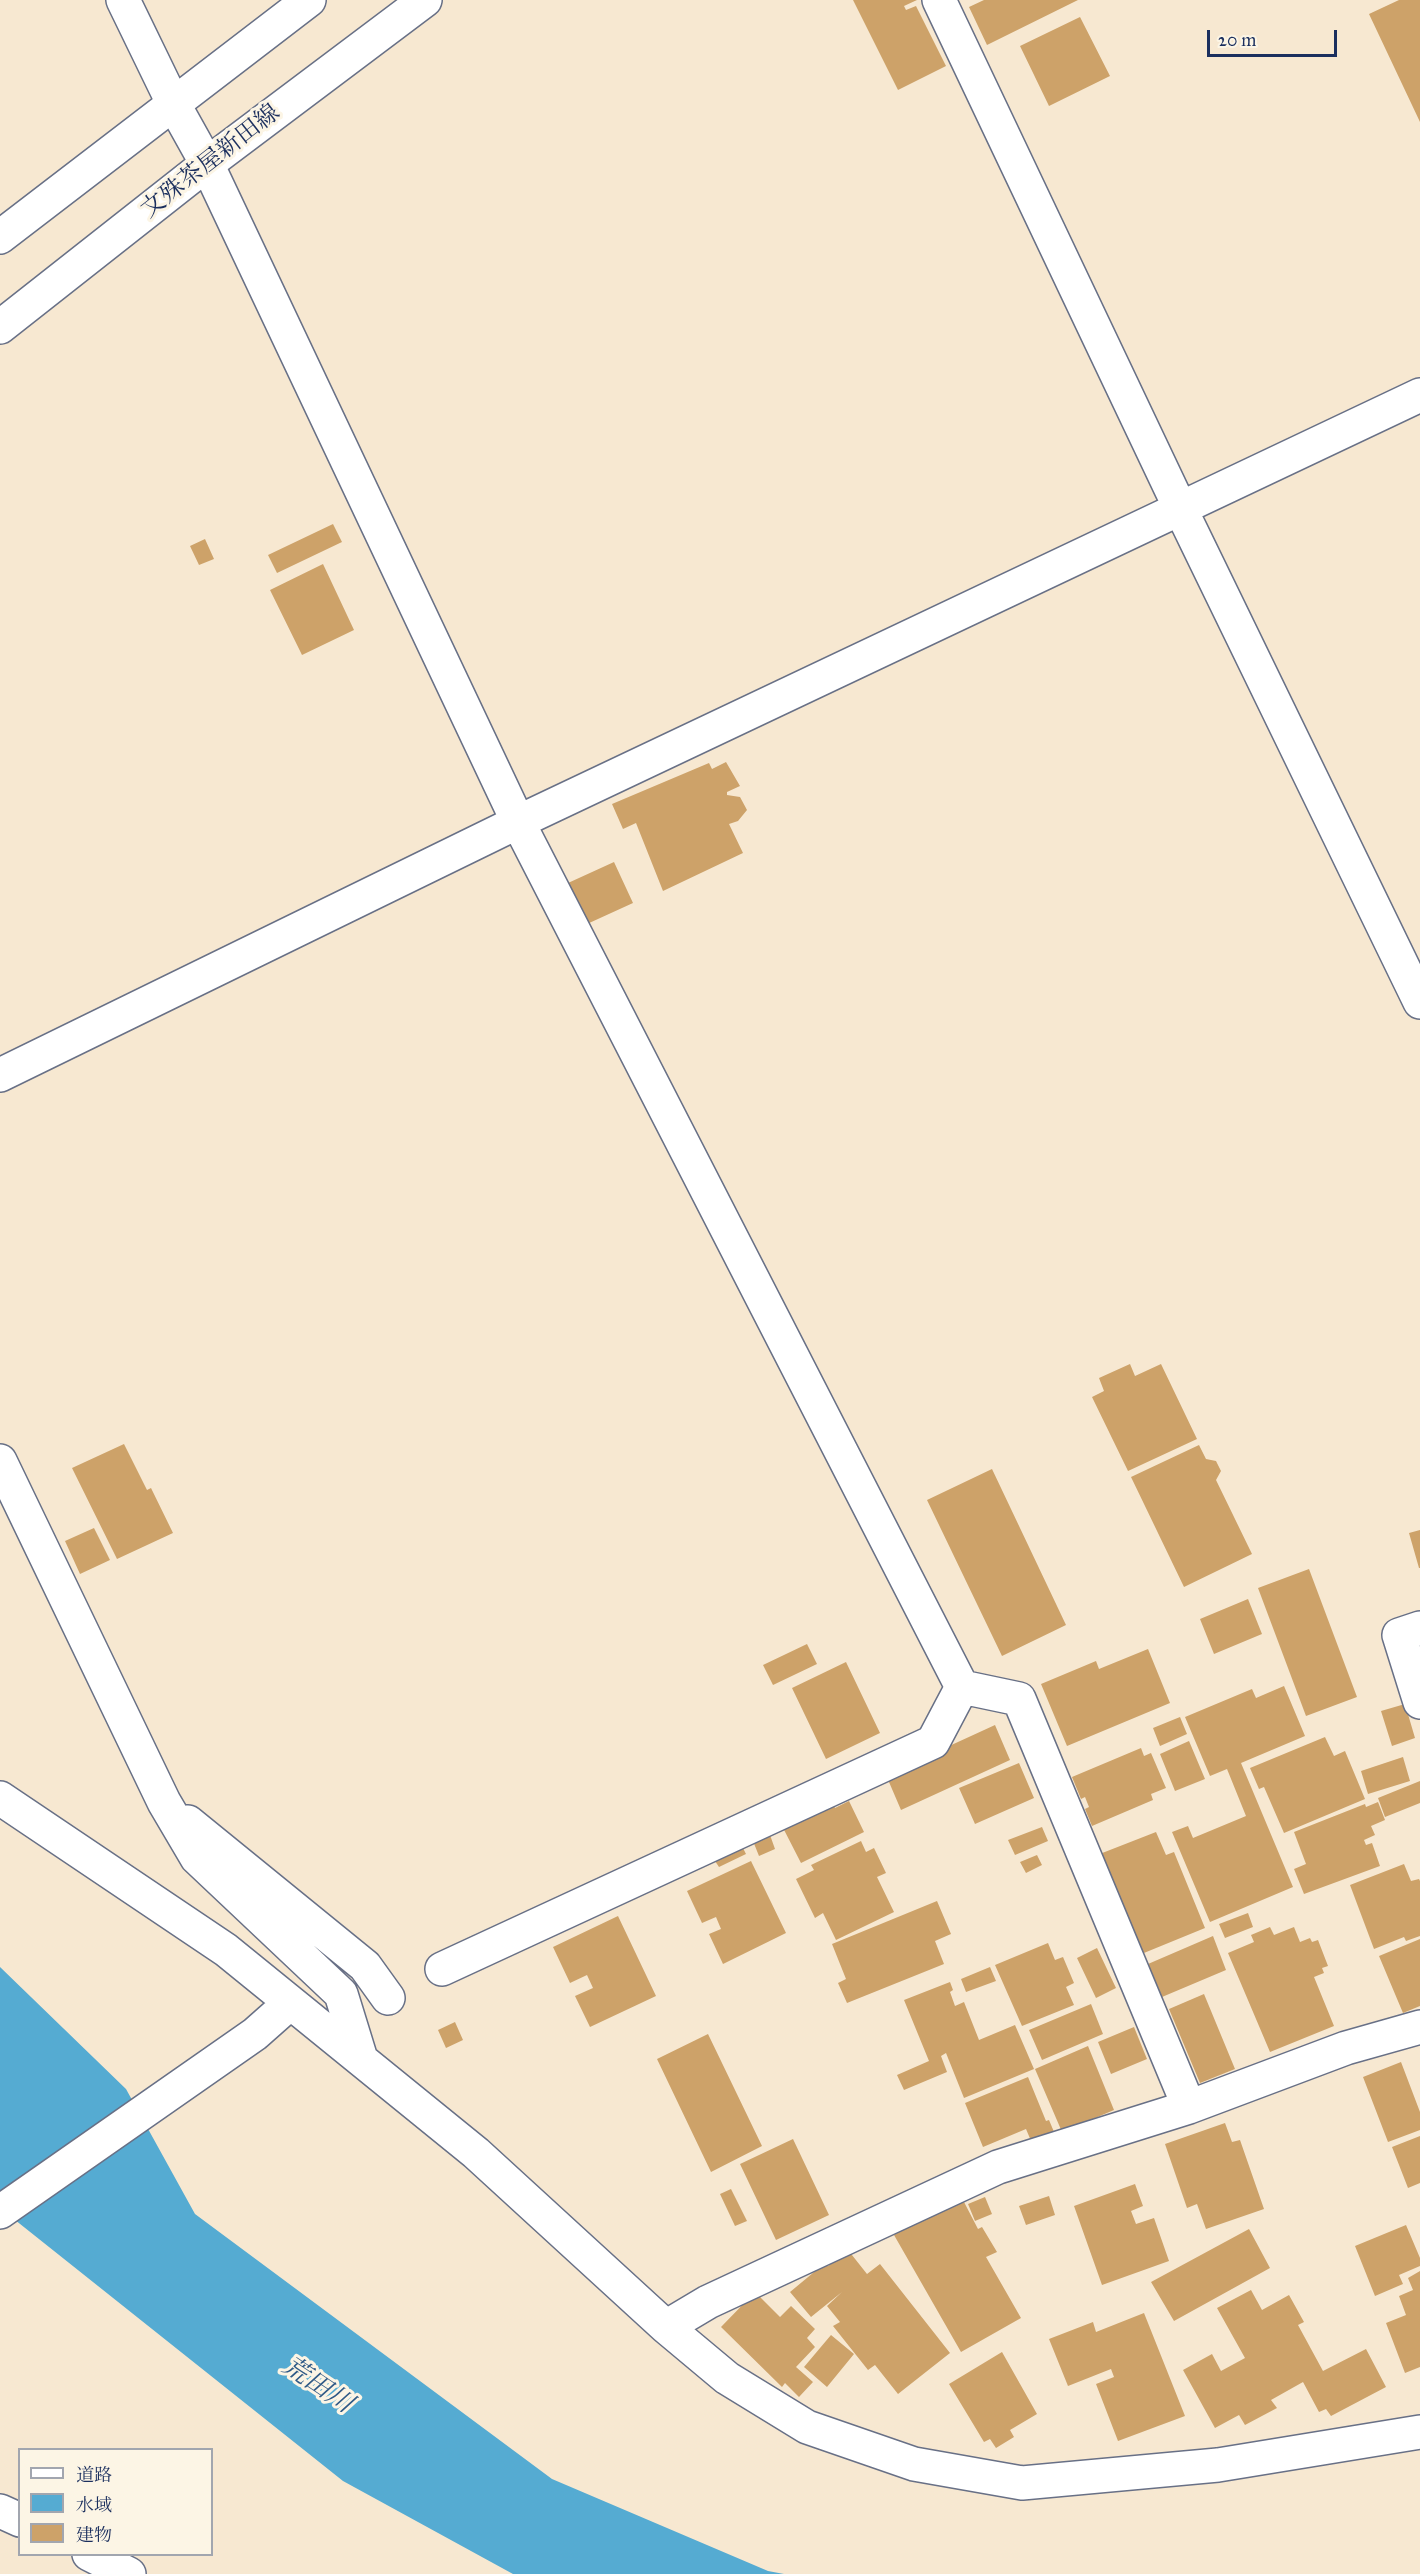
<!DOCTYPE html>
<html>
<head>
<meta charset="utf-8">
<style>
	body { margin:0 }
	#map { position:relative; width:1420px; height:2574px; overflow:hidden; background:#f7e8d1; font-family:"IM FELL Great Primer","Noto Serif JP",serif }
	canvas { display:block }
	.legend { position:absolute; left:18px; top:2448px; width:195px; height:108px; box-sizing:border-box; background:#fcf5e5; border:2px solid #a2a6af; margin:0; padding:8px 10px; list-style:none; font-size:18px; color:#1b2f5e }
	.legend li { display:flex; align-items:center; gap:12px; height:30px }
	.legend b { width:30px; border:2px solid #a2a6af }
	.scale { position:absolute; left:1207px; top:30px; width:130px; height:27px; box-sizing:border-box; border:3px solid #1b2f5e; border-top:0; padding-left:8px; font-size:18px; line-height:21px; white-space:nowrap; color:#1b2f5e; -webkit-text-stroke:4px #fcf5e5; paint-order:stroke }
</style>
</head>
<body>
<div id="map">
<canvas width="1420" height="2574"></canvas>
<ul class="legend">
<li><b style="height:8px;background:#fff"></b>道路</li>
<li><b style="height:16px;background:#55abd2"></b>水域</li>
<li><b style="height:16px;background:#cda269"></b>建物</li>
</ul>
<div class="scale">20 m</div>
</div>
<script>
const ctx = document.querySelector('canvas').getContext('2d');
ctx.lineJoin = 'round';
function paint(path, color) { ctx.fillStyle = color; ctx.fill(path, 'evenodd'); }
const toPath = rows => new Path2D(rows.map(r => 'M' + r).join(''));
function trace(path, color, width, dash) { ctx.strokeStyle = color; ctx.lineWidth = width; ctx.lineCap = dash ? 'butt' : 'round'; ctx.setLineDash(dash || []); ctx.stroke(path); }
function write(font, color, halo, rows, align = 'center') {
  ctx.font = font + ' "IM FELL Great Primer","Noto Serif JP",serif'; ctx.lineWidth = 6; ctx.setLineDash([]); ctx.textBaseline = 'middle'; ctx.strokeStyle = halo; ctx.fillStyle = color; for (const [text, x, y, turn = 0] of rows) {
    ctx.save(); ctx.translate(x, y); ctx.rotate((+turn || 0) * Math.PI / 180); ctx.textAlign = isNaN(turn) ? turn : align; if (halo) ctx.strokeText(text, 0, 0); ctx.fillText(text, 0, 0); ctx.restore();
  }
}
paint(toPath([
	[0,1967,126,2089,195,2214,552,2479,768,2571,784,2574,513,2574,343,2481,0,2208]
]), '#55abd2');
paint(toPath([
	[853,0,917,0,904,6,906,10,916,6,946,66,898,90],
	[984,0,1078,0,987,45,969,7],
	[1399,0,1420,0,1420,122,1369,14],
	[1080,17,1110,76,1049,106,1020,46],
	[333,524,342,542,277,573,268,555],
	[205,539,214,559,199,565,190,546],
	[323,564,354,630,302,655,270,590],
	[726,762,740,786,727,792,727,795,740,797,747,810,738,821,729,824,743,853,663,891,636,823,623,829,612,804,709,763,712,769],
	[614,862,633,903,587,924,568,883],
	[1130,1364,1135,1376,1161,1364,1197,1439,1128,1471,1092,1397,1104,1391,1099,1378],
	[124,1444,147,1490,151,1488,173,1533,117,1559,72,1468],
	[1199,1445,1206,1459,1216,1461,1221,1471,1216,1480,1252,1554,1184,1587,1131,1477],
	[992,1469,1066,1625,1002,1656,927,1500],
	[94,1528,110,1560,80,1574,65,1541],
	[1420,1530,1420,1568,1419,1568,1409,1533],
	[1309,1569,1357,1697,1306,1716,1258,1588],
	[1248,1599,1262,1634,1214,1654,1200,1619],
	[807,1644,817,1664,773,1685,763,1665],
	[1148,1649,1170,1703,1067,1746,1041,1684,1096,1661,1099,1669],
	[846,1662,880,1733,826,1759,792,1688],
	[1284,1686,1305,1736,1241,1763,1293,1887,1210,1922,1172,1832,1188,1826,1193,1838,1246,1816,1227,1769,1210,1776,1185,1717,1252,1689,1256,1698],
	[1405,1704,1415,1738,1392,1746,1381,1711],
	[1180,1717,1187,1734,1160,1746,1153,1728],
	[995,1725,1010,1760,901,1810,886,1775],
	[1325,1737,1334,1756,1345,1751,1365,1799,1284,1833,1264,1787,1259,1789,1250,1768],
	[1189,1741,1205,1779,1175,1791,1160,1754],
	[1141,1748,1144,1756,1151,1753,1166,1788,1151,1794,1153,1800,1092,1826,1085,1809,1089,1807,1085,1797,1081,1799,1072,1777],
	[1403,1757,1410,1781,1368,1794,1361,1771],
	[1019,1763,1034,1798,975,1824,959,1788],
	[1420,1781,1420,1803,1385,1817,1378,1798],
	[831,1799,835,1808,849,1801,864,1832,801,1863,780,1822],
	[1378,1802,1385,1820,1371,1826,1375,1835,1364,1840,1366,1845,1372,1843,1380,1866,1304,1894,1294,1869,1306,1864,1294,1832,1365,1804,1366,1807],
	[1042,1827,1048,1841,1015,1855,1008,1840],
	[1156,1832,1166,1855,1174,1852,1205,1928,1139,1955,1092,1857],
	[770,1835,775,1849,759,1856,753,1841],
	[861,1841,866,1852,874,1848,886,1873,877,1877,894,1912,836,1940,823,1913,815,1918,796,1879,814,1870,811,1865],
	[743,1848,746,1854,719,1867,715,1861],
	[1037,1855,1042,1865,1026,1873,1020,1862],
	[751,1861,786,1933,723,1964,709,1934,721,1929,716,1917,702,1923,687,1891],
	[1404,1864,1411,1881,1419,1879,1420,1881,1420,1936,1406,1941,1404,1937,1374,1949,1350,1885],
	[937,1901,951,1934,935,1941,944,1964,847,2003,838,1983,846,1979,832,1944],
	[1248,1913,1253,1927,1225,1938,1219,1924],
	[618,1916,656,1996,590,2027,575,1996,593,1988,587,1975,570,1983,553,1947],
	[1270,1927,1274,1935,1294,1927,1300,1942,1310,1938,1312,1942,1318,1940,1328,1966,1322,1968,1324,1973,1314,1977,1334,2026,1270,2052,1228,1953,1254,1942,1251,1935],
	[1213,1936,1226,1970,1162,1997,1148,1964],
	[1420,1939,1420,2006,1403,2013,1379,1956],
	[1048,1943,1055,1960,1063,1957,1074,1983,1066,1987,1074,2005,1022,2026,995,1965],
	[1097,1948,1116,1988,1096,1998,1077,1958],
	[990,1967,996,1981,966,1992,961,1979],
	[950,1982,953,1990,950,1992,955,2006,964,2002,979,2040,1015,2025,1034,2069,964,2098,946,2053,941,2056,947,2072,904,2090,897,2075,929,2061,904,2000],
	[1204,1994,1235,2069,1200,2083,1169,2009],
	[1091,2004,1103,2034,1042,2060,1029,2030],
	[455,2022,463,2040,446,2048,438,2030],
	[1134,2027,1147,2059,1111,2074,1098,2042],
	[708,2034,762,2146,711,2172,657,2059],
	[1088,2046,1114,2110,1062,2132,1035,2069],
	[1401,2062,1420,2112,1420,2130,1388,2142,1363,2077],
	[1028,2077,1046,2121,1049,2120,1057,2139,1034,2148,1026,2129,983,2147,965,2103],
	[1225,2123,1232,2142,1240,2140,1264,2209,1206,2229,1197,2204,1187,2208,1165,2144],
	[1420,2136,1420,2183,1408,2188,1392,2147],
	[793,2139,829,2215,776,2240,740,2164],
	[1135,2184,1143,2206,1131,2211,1136,2224,1154,2218,1169,2261,1102,2285,1074,2206],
	[731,2189,747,2221,735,2226,720,2194],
	[1049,2196,1055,2215,1026,2225,1019,2206],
	[985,2197,992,2214,975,2221,968,2204],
	[964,2202,978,2229,982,2227,997,2252,986,2257,1021,2318,961,2352,894,2235,917,2221],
	[1406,2225,1420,2258,1420,2266,1399,2275,1403,2284,1375,2296,1355,2246],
	[1249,2229,1270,2268,1174,2321,1151,2282],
	[848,2250,867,2274,880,2264,950,2353,898,2394,875,2365,868,2370,833,2326,840,2322,827,2306,842,2292,811,2317,790,2292,825,2263,828,2266],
	[1420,2271,1420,2367,1405,2373,1386,2323,1406,2315,1399,2296,1413,2290,1408,2278],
	[1251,2290,1262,2310,1289,2295,1304,2322,1298,2325,1323,2371,1366,2349,1386,2387,1331,2416,1326,2409,1319,2412,1303,2382,1271,2400,1277,2408,1245,2425,1239,2415,1215,2428,1183,2370,1212,2354,1221,2371,1245,2358,1217,2308],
	[755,2292,780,2317,791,2306,815,2329,807,2338,815,2347,796,2367,813,2382,799,2397,785,2383,782,2387,721,2327],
	[1144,2313,1185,2416,1118,2441,1096,2384,1114,2377,1111,2369,1068,2386,1049,2339,1093,2322,1096,2332],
	[831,2335,854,2354,827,2387,804,2367],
	[1002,2352,1037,2414,1010,2430,1014,2437,996,2448,990,2439,984,2442,949,2384]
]), '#cda269');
const minor = toPath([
	[123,0,173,103,207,164,518,822,962,1687,1019,1699,1189,2107],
	[939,0,1181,510,1420,1002],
	[0,1075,518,822,1420,395],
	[0,1461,164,1802,197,1858,341,1994,361,2059],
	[1420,1628,1399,1635,1420,1702],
	[0,1798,226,1950,476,2153,666,2327,727,2378,807,2427,914,2464,1022,2483,1218,2465,1420,2432],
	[188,1822,365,1966,388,1998],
	[442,1969,933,1742,962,1687],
	[0,2212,255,2034,290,2003],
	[666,2327,708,2302,998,2167,1189,2107,1346,2048,1420,2027],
	[0,2511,20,2520],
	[89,2554,129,2574]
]);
const major = toPath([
	[0,237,309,0],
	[0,327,207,164,425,0]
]);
trace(minor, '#687086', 36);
trace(major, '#687086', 36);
trace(minor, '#fff', 33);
trace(major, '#fff', 33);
write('24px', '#1b2f5e', '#fcf5e5', [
	["文殊茶屋新田線",211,162,-38]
]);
write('italic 26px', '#2f5a87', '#fcf5e5', [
	["荒田川",317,2386,34]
]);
</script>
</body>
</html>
